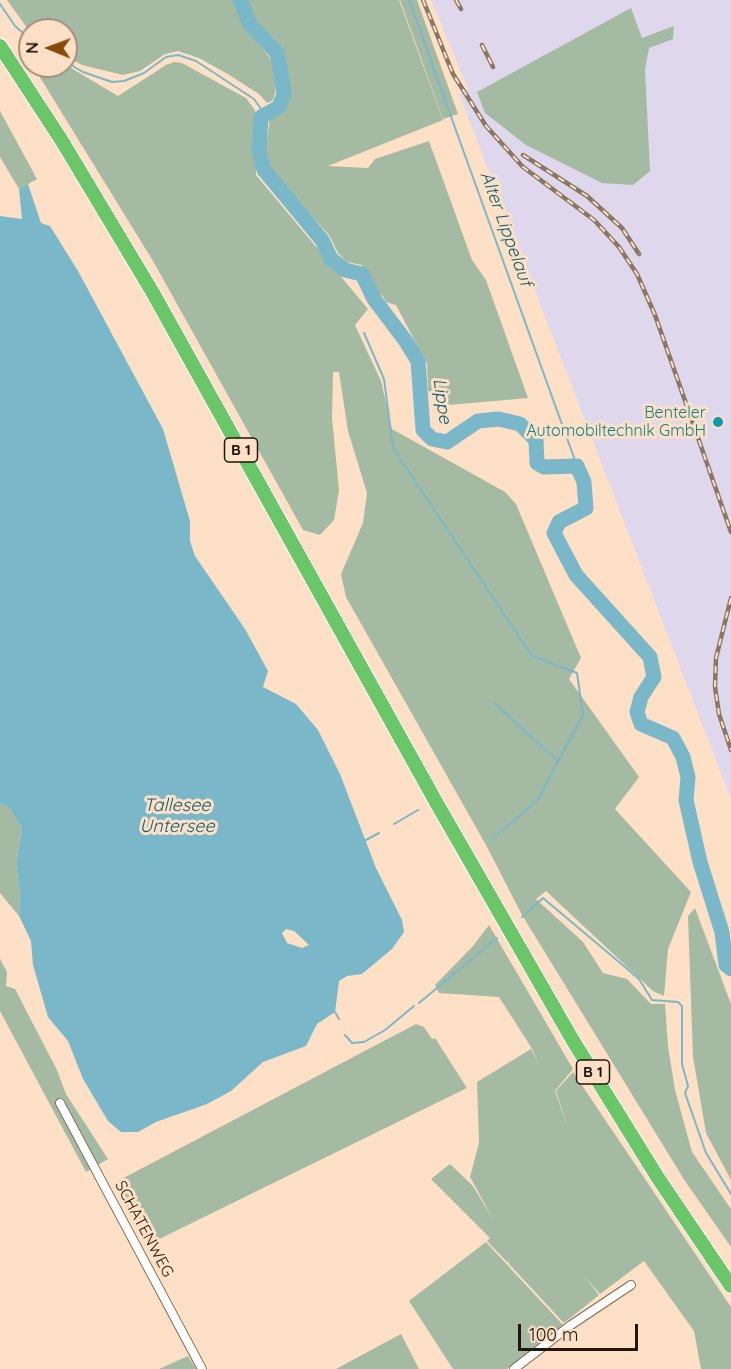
<!DOCTYPE html>
<html>
<head>
<meta charset="utf-8">
<style>
	body { margin:0 }
	#map { position:relative; width:731px; height:1369px; overflow:hidden; background:#fde0c6; font-family:Quicksand,sans-serif }
	canvas { display:block }
	.north { position:absolute; left:18px; top:18px; width:60px; height:60px; box-sizing:border-box; background:#fde0c6; border:2px solid #a58f7c; border-radius:50%; rotate:271deg; font-size:16px; font-weight:700; line-height:24px; text-align:center; color:#20160d }
	.north::after { content:''; display:block; margin:auto; width:21px; height:27px; background:#874b08; clip-path:polygon(50% 0,100% 100%,50% 72%,0 100%) }
	.scale { position:absolute; left:518px; top:1324px; width:120px; height:27px; box-sizing:border-box; border:3px solid #20160d; border-top:0; padding-left:8px; font-size:18px; line-height:21px; white-space:nowrap; color:#20160d; -webkit-text-stroke:4px #fde0c6; paint-order:stroke }
</style>
</head>
<body>
<div id="map">
<canvas width="731" height="1369"></canvas>
<div class="north">N</div>
<div class="scale">100 m</div>
</div>
<script>
const ctx = document.querySelector('canvas').getContext('2d');
ctx.lineJoin = 'round';
function paint(path, color) { ctx.fillStyle = color; ctx.fill(path, 'evenodd'); }
const toPath = rows => new Path2D(rows.map(r => 'M' + r).join(''));
function trace(path, color, width, dash) { ctx.strokeStyle = color; ctx.lineWidth = width; ctx.lineCap = dash ? 'butt' : 'round'; ctx.setLineDash(dash || []); ctx.stroke(path); }
function write(font, color, halo, rows, align = 'center') {
  ctx.font = font + ' Quicksand,sans-serif'; ctx.lineWidth = 6; ctx.setLineDash([]); ctx.textBaseline = 'middle'; ctx.strokeStyle = halo; ctx.fillStyle = color; for (const [text, x, y, turn = 0] of rows) {
    ctx.save(); ctx.translate(x, y); ctx.rotate((+turn || 0) * Math.PI / 180); ctx.textAlign = isNaN(turn) ? turn : align; if (halo) ctx.strokeText(text, 0, 0); ctx.fillText(text, 0, 0); ctx.restore();
  }
}
paint(toPath([
	[431,0,731,0,731,799,459,94,468,89]
]), '#dfd8ed');
paint(toPath([
	[7,0,234,0,240,8,246,26,270,58,277,78,275,93,273,100,267,103,259,94,226,73,199,58,178,51,165,54,140,71,123,75,82,65,66,56,66,30,30,32],
	[244,0,399,0,443,120,328,166,368,168,375,159,429,141,472,260,486,280,528,398,437,406,428,390,427,364,396,305,386,302,382,295,378,296,362,265,347,262,338,253,329,235,272,172,266,151,270,116,279,109,286,96,287,78,280,53,254,22],
	[400,0,417,0,458,114,443,119],
	[631,8,642,38,674,26,673,39,649,48,645,70,650,171,633,185,602,183,526,145,485,113,477,92],
	[174,62,182,63,246,98,255,110,256,175,368,309,355,325,381,381,392,429,505,492,516,504,581,658,569,679,639,777,615,809,691,892,668,949,664,996,653,991,546,891,536,899,583,942,603,973,627,979,651,1004,665,1004,668,1046,675,1090,692,1152,731,1209,731,1247,685,1181,522,915,486,845,346,597,341,574,363,523,367,493,348,431,339,372,333,372,332,418,339,490,334,520,320,535,303,530,153,261,33,66,66,65,118,96,166,65],
	[0,111,37,179,19,189,0,157],
	[0,803,10,809,22,829,16,863,20,894,19,916,0,893],
	[695,908,731,1004,731,1180,706,1133,693,1057,688,916],
	[489,925,573,1069,555,1091,568,1128,556,1091,573,1072,731,1307,731,1369,701,1369,694,1331,644,1261,600,1294,585,1277,599,1295,564,1323,509,1264,508,1258,508,1263,487,1241,490,1238,431,1179,450,1164,473,1186,493,1219,470,1177,479,1143,477,1082,531,1049,540,1067,531,1047,499,997,439,993,435,985,473,946],
	[0,959,7,972,6,986,15,989,57,1070,66,1094,108,1159,86,1172,0,1011],
	[416,1024,424,1027,432,1039,435,1038,467,1088,147,1245,114,1183],
	[486,1242,563,1325,507,1369,453,1369,409,1301],
	[401,1334,419,1369,336,1369],
	[188,1356,196,1369,159,1369]
]), '#a5baa2');
paint(toPath([
	[28,184,41,223,50,226,78,271,163,429,190,521,190,541,195,556,245,629,268,671,263,687,296,704,318,730,340,774,376,868,402,920,404,932,392,949,362,974,347,976,339,981,335,1012,317,1024,306,1046,263,1062,231,1091,207,1104,156,1122,138,1132,121,1132,108,1121,83,1079,68,1041,48,1017,33,965,31,941,19,916,20,894,16,863,22,829,10,809,0,803,0,216,22,219,19,189],
	[286,929,294,931,309,945,302,948,287,943,282,933]
]), '#7ab8c9');
trace(toPath([
	[409,0,577,466],
	[0,4,15,26,30,39],
	[66,62,83,72,112,82,124,81,144,73,166,57,178,55,196,61,254,99,264,113],
	[364,333,384,379,393,448,532,656,577,673,583,715,537,801,493,838],
	[494,703,558,761],
	[394,824,418,810],
	[366,840,379,833],
	[522,917,543,898,625,967,639,979,652,1000,678,1002,682,1006,682,1064,688,1086,685,1093,706,1153,731,1194],
	[419,1003,497,938],
	[335,1012,339,1019],
	[345,1035,352,1043,364,1042,385,1030,414,1006]
]), '#7ab8c9', 2);
trace(toPath([
	[240,0,250,24,277,53,282,78,284,94,279,107,261,117,259,152,264,170,322,240,331,259,345,270,362,274,374,299,405,340,418,361,423,430,432,439,447,442,478,421,499,419,520,424,536,440,537,463,544,467,577,466,584,482,586,508,559,522,554,533,576,575,650,657,654,677,641,697,637,712,641,724,673,738,683,757,688,777,686,800,700,862,722,932,726,965,731,969]
]), '#7ab8c9', 15);
const street = toPath([
	[60,1103,202,1369],
	[514,1369,571,1325,631,1285]
]);
const highway = toPath([
	[0,46,62,141,153,293,436,802,572,1039,658,1178,731,1286]
]);
trace(street, '#7f674f', 10);
trace(highway, '#fff', 16);
trace(street, '#fff', 8);
trace(highway, '#6ac668', 14);
const rail = toPath([
	[423,0,453,74,486,126,523,167,594,220,619,247,637,274,655,315,731,532],
	[456,0,461,9],
	[482,45,493,67],
	[523,155,587,196,622,228,639,254],
	[731,598,716,658,715,687,719,714,731,750]
]);
trace(rail, '#897665', 4.5);
trace(rail, '#fde0c6', 2, [7]);
for (const [x, y, r, color] of [
	[718,422,6,"#0f9aa8"]
]) { const dot = new Path2D(); dot.arc(x, y, r, 0, 2 * Math.PI); ctx.fillStyle = color; ctx.fill(dot); trace(dot, '#fde0c6', 2); }
for (const [x, y, w] of [
	[241,450,33],
	[593,1072,33]
]) { const box = new Path2D(); box.roundRect(x - w / 2, y - 12, w, 24, 4.5); ctx.fillStyle = '#fde0c6'; ctx.fill(box); trace(box, '#20160d', 1.5); }
write('bold 15px', '#20160d', null, [
	["B 1",241,450],
	["B 1",593,1072]
]);
write('16px', '#0d838f', '#fde0c6', [
	["Benteler",706,413],
	["Automobiltechnik GmbH",706,431]
], 'right');
write('16px', '#20160d', '#fde0c6', [
	["SCHATENWEG",144,1229,62]
]);
write('italic 18px', '#0a6173', '#fde0c6', [
	["Alter Lippelauf",506,229,70],
	["Lippe",442,401,82],
	["Tallesee",177,806],
	["Untersee",177,827]
]);
</script>
</body>
</html>
